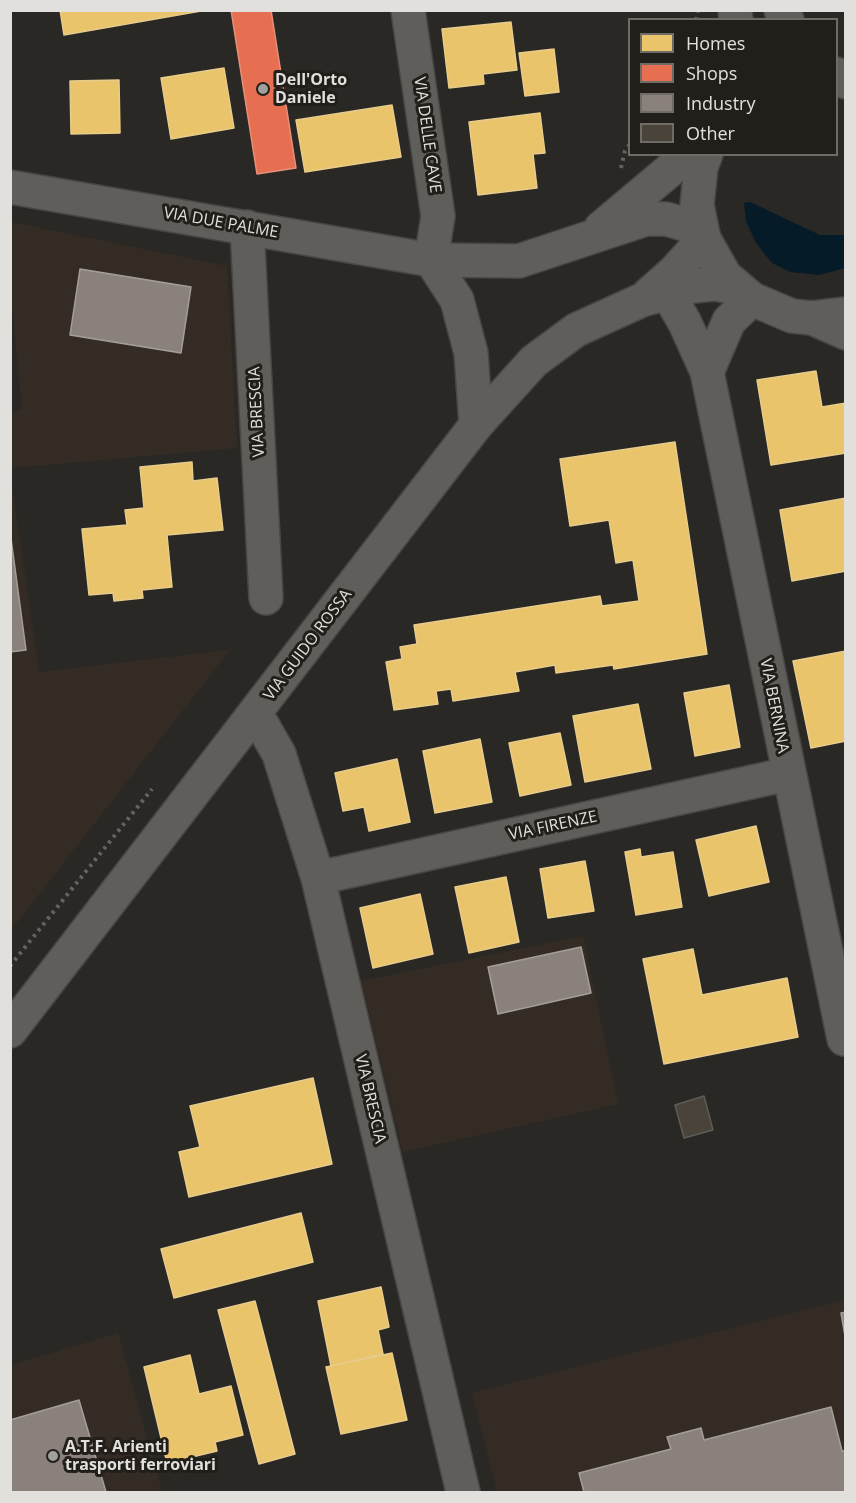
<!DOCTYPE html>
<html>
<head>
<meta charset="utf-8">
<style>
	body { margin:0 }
	#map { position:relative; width:856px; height:1503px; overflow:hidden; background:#2a2825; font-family:"Open Sans",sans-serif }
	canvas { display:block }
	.frame { position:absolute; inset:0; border:12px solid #e2e0dc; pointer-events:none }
	.legend { position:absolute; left:628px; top:18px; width:210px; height:138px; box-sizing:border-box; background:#221e1a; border:2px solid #6f6c68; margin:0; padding:8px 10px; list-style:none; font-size:18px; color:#e2e0dc }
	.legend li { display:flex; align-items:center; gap:12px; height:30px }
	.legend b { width:30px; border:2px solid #6f6c68 }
</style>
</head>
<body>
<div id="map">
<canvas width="856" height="1503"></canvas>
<div class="frame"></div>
<ul class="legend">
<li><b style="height:16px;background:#e9c46a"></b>Homes</li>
<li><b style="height:16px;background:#e76f51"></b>Shops</li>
<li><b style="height:16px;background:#8a817c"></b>Industry</li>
<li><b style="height:16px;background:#4a433a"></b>Other</li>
</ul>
</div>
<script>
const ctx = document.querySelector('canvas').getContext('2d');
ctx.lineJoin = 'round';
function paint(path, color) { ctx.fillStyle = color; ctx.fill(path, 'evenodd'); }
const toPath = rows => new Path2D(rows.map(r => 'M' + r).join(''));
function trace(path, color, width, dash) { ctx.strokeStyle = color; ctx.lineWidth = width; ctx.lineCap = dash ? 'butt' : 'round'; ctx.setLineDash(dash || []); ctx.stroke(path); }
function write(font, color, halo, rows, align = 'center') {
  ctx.font = font + ' "Open Sans",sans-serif'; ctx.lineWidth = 6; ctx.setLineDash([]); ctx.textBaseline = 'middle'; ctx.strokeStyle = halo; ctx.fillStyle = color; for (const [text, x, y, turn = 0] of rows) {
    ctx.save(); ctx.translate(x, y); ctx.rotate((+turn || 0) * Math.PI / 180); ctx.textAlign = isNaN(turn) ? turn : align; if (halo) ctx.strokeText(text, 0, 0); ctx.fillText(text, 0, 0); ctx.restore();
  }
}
paint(toPath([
	[11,222,227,266,237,448,11,468,10,415,22,408,11,297],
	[10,471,39,672,230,650,11,930],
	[583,936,618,1104,403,1152,361,981],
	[845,1300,845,1492,497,1492,472,1393],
	[118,1333,162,1492,11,1492,11,1365]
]), '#342c24');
paint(toPath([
	[750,202,820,235,845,235,845,268,819,275,790,272,772,263,756,243,746,221,744,203]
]), '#051b28');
const homes = toPath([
	[60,10,201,10,201,11,64,35,60,10],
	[511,22,517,70,483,74,484,84,449,88,442,29,511,22],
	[554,49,559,92,525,96,519,53,554,49],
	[224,68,234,128,171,139,161,78,224,68],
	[119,80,120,133,71,134,70,81,119,80],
	[392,105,401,157,305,172,296,120,392,105],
	[540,113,545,153,533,154,537,188,478,195,469,122,540,113],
	[816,371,822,407,846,403,846,453,771,465,757,380,816,371],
	[675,442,707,654,614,669,613,665,556,673,555,665,515,672,519,691,453,701,451,689,436,691,438,704,394,710,386,662,402,659,400,647,417,644,414,625,600,596,602,606,639,601,633,560,616,563,609,520,570,526,560,459,675,442],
	[192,462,193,481,217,478,223,530,167,535,172,587,142,590,143,598,114,601,113,593,89,595,82,529,127,525,125,510,144,508,140,467,192,462],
	[846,498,846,571,792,581,780,510,846,498],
	[846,651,846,741,811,748,793,661,846,651],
	[729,685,740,747,695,756,684,693,729,685],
	[638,704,651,769,585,782,573,716,638,704],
	[560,733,571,785,520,796,509,743,560,733],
	[480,739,492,802,435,813,423,751,480,739],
	[397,759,410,822,369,831,364,807,343,811,335,773,397,759],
	[756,826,769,882,709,896,696,840,756,826],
	[640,849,641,857,673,852,682,907,636,915,625,852,640,849],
	[585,861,594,911,548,918,540,869,585,861],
	[506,877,519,942,469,953,455,887,506,877],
	[420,894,433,954,373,968,360,908,420,894],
	[693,949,702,995,787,978,798,1037,664,1064,643,959,693,949],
	[313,1078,332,1164,189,1197,179,1152,200,1147,190,1106,313,1078],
	[301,1213,313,1262,174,1298,161,1249,301,1213],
	[381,1287,389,1327,378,1330,383,1354,331,1366,318,1301,381,1287],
	[255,1301,295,1454,259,1464,218,1310,255,1301],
	[392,1353,407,1420,341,1434,326,1367,392,1353],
	[190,1355,199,1394,231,1386,243,1435,215,1442,217,1451,167,1463,144,1367,190,1355]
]);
paint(homes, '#e9c46a');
trace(homes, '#e7cc8c', 1.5);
const shops = toPath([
	[231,10,271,10,296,168,257,174,231,10]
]);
paint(shops, '#e76f51');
trace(shops, '#e6917b', 1.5);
const industry = toPath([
	[80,269,191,287,181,353,70,335,80,269],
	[10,531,26,650,10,652,10,531],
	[581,947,591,993,498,1014,488,967,581,947],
	[846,1312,846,1336,845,1336,841,1313,846,1312],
	[79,1400,106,1492,10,1492,10,1420,79,1400],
	[831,1407,842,1451,846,1451,846,1492,584,1492,579,1473,671,1449,667,1437,701,1428,704,1440,831,1407]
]);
paint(industry, '#8a817c');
trace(industry, '#a49e99', 1.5);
const building = toPath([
	[704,1096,713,1130,684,1138,675,1105,704,1096]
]);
paint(building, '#4a433a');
trace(building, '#5d5c59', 1.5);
const minor = toPath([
	[408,10,438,216,431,260,457,300,471,353,476,425],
	[10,187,431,260,519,261,646,219,666,219,684,224,702,234],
	[247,227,266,598],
	[601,228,689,154],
	[667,292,685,323,707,372,844,1039],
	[812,318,846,333],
	[707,372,729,321,752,299],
	[256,714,279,754,318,878,463,1492],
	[318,878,788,774]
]);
const tertiary = toPath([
	[735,10,736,20],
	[781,10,787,20],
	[836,74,846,82],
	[706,154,701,167,697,205,704,239,725,276,752,299,792,316,812,318,846,314],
	[648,295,674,272,704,239],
	[10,1031,476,425,534,361,576,330,642,300,693,286,715,284,738,288]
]);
trace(minor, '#484644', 36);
trace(tertiary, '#484644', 36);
trace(toPath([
	[696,20,698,10],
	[621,168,625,151,630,144],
	[10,966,152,789]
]), '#666462', 4, [3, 4.5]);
trace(minor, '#5f5e5b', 33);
trace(tertiary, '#5f5e5b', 33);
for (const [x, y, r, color] of [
	[263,89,6,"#a2a09c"],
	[53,1456,6,"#a2a09c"]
]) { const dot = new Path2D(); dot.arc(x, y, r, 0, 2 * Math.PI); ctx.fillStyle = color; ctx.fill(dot); trace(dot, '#221e1a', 2); }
write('bold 16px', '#e2e0dc', '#221e1a', [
	["Dell'Orto",275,80],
	["Daniele",275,98],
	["A.T.F. Arienti",65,1447],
	["trasporti ferroviari",65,1465]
], 'left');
write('16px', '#e2e0dc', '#221e1a', [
	["VIA DELLE CAVE",427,135,82],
	["VIA DUE PALME",221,223,10],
	["VIA BRESCIA",257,412,-93],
	["VIA GUIDO ROSSA",308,645,-53],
	["VIA BERNINA",774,706,79],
	["VIA FIRENZE",553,826,-12],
	["VIA BRESCIA",370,1099,77]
]);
</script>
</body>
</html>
